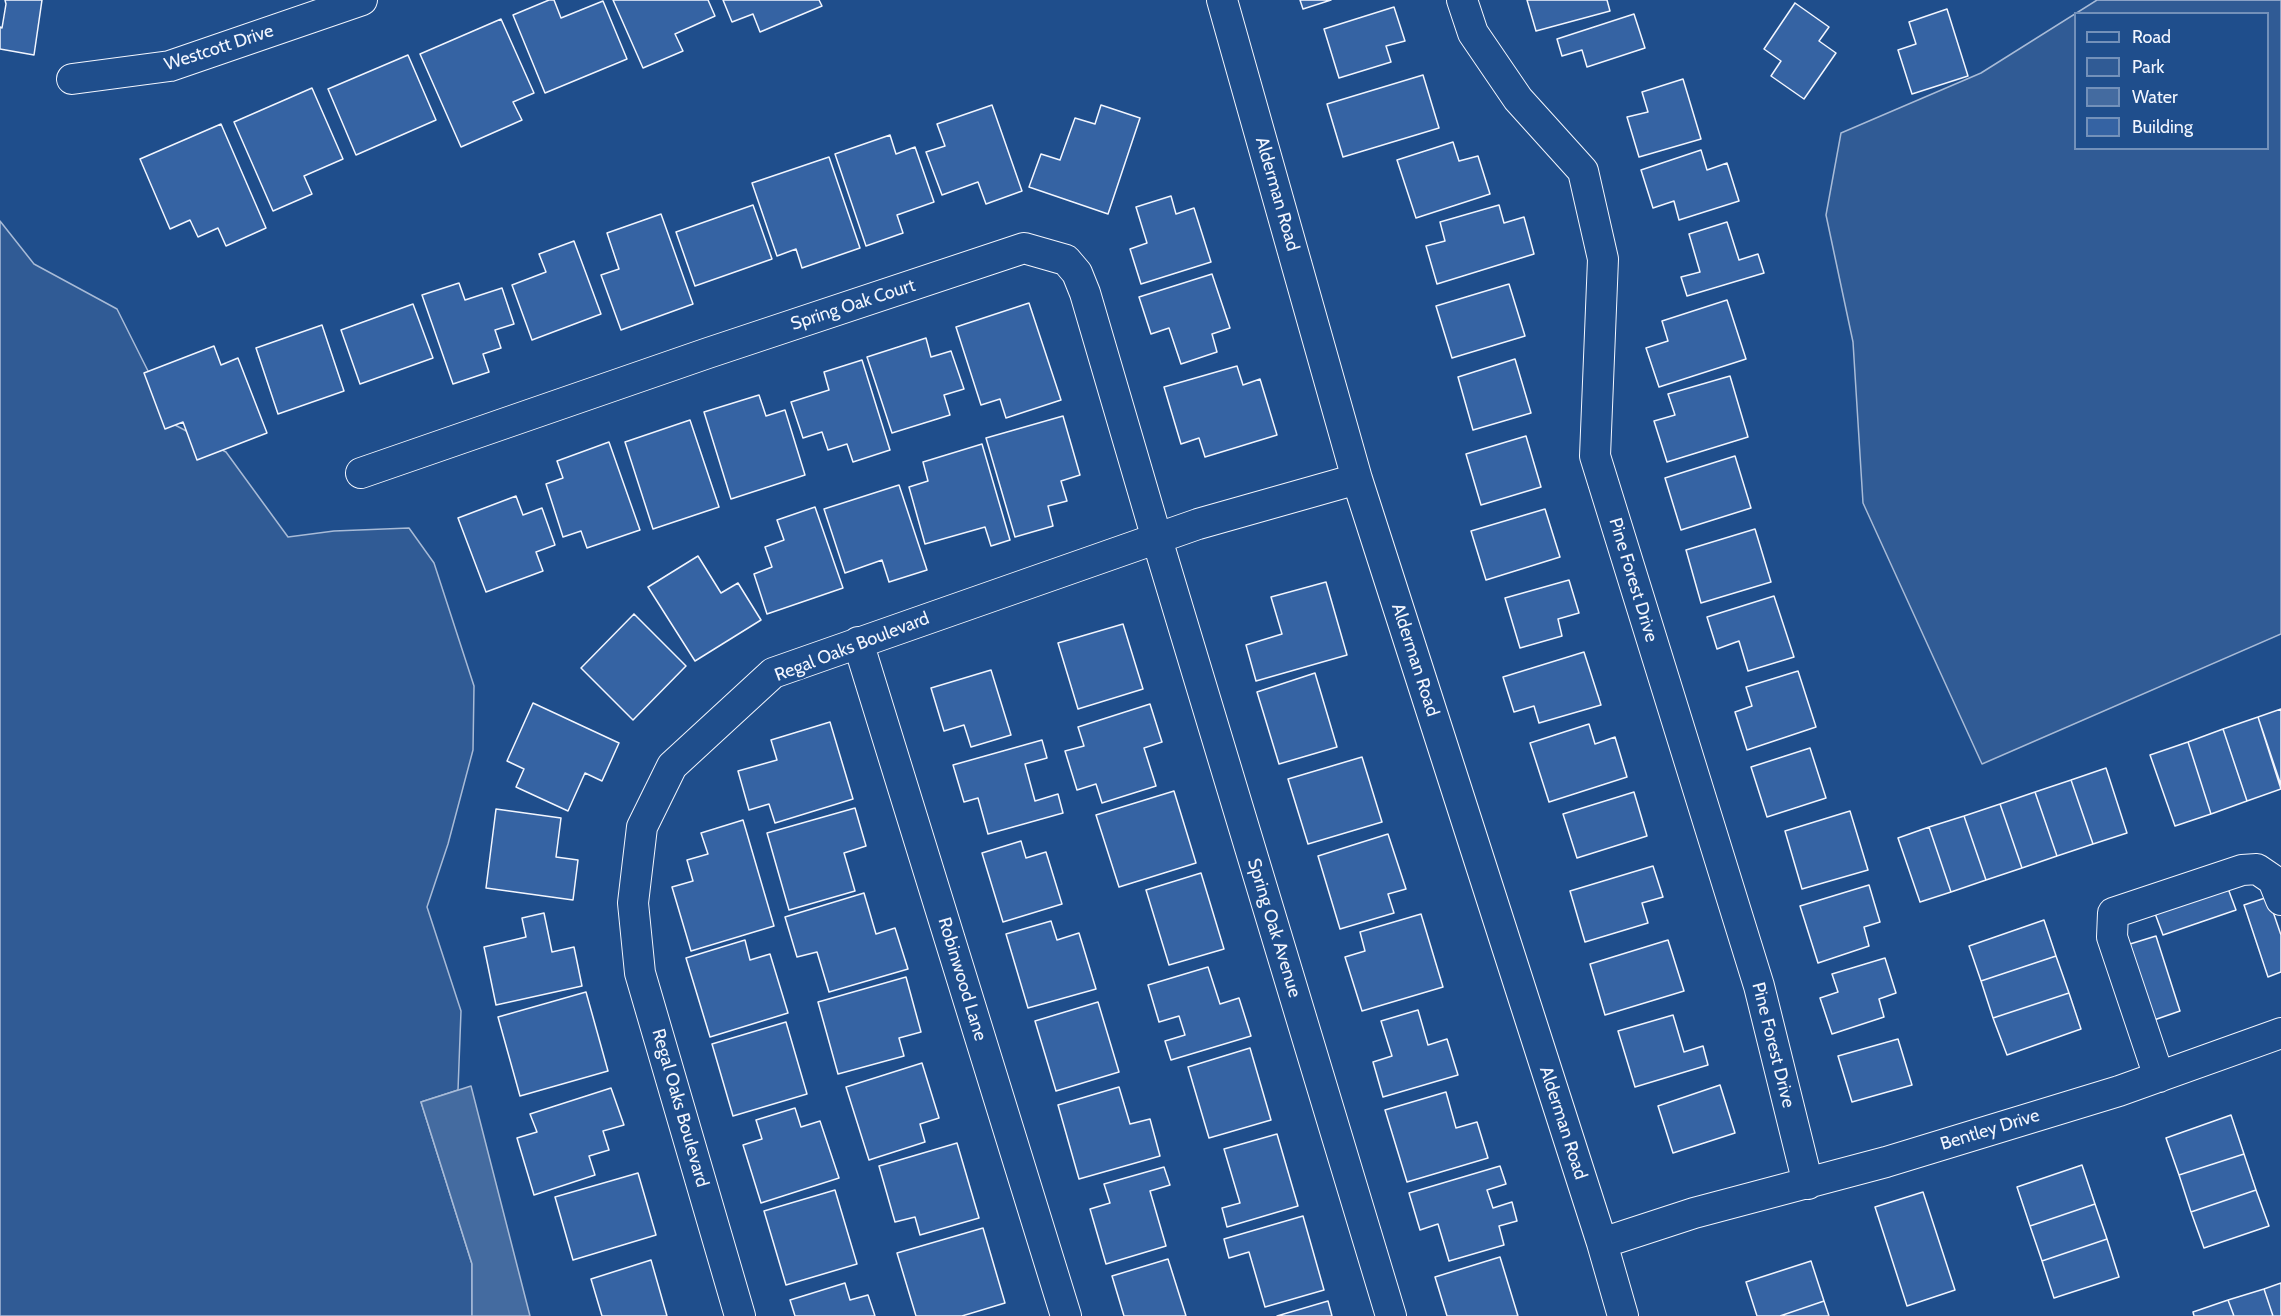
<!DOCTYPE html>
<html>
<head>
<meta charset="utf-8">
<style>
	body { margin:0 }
	#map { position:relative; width:2281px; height:1316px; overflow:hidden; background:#1f4e8c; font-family:Cabin,sans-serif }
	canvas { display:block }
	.legend { position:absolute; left:2074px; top:12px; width:195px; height:138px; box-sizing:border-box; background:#1f4e8c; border:2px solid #7391ba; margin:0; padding:8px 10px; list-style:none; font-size:18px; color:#f2f6ff }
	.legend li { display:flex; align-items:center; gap:12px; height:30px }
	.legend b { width:30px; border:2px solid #7391ba }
</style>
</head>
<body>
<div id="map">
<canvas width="2281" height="1316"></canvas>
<ul class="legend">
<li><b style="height:8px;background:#1f4e8c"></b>Road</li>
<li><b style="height:16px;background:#305b95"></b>Park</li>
<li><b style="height:16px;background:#446ba0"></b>Water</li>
<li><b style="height:16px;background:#3563a3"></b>Building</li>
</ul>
</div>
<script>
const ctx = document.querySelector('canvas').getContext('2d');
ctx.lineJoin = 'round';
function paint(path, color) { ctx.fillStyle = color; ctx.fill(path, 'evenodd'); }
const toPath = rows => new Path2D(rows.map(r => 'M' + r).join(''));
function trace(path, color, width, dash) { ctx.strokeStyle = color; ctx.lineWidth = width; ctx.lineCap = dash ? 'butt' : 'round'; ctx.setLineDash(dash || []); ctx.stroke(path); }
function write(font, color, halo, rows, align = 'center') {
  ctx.font = font + ' Cabin,sans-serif'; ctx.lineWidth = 4.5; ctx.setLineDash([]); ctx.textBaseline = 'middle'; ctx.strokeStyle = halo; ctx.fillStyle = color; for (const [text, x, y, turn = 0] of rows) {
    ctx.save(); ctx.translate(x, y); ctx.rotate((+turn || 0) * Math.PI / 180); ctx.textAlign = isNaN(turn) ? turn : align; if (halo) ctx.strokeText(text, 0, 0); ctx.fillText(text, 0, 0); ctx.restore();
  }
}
const green = toPath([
	[2097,0,2281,0,2281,634,1982,764,1863,503,1853,342,1826,215,1841,133,1981,73,2097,0],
	[2076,14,2268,14,2268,148,2076,148,2076,14],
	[0,221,34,264,117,309,175,425,226,452,288,537,334,531,409,528,434,563,474,686,473,750,448,844,427,907,461,1011,458,1090,421,1102,472,1264,472,1316,0,1316,0,221]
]);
paint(green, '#305b95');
trace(green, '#a8bbd7', 1.5);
const water = toPath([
	[471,1086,530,1316,472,1316,472,1264,421,1102,471,1086]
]);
paint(water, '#446ba0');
trace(water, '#a8bbd7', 1.5);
const building = toPath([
	[5,0,42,0,34,55,0,49,0,27,2,28,6,4,5,0],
	[549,0,554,0,561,18,603,1,627,59,545,93,513,15,549,0],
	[613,0,708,0,715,16,675,34,683,51,643,68,613,0],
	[723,0,819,0,822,6,760,32,753,14,732,22,723,0],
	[1300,0,1331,0,1303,9,1300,0],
	[1527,0,1607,0,1610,11,1536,31,1527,0],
	[1795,3,1829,27,1819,41,1836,53,1804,99,1771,76,1781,61,1764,49,1795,3],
	[1394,7,1405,41,1386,46,1391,62,1339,78,1324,29,1394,7],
	[1947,9,1968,76,1912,94,1898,50,1916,44,1909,22,1947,9],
	[1634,14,1645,48,1587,67,1582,50,1562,56,1557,39,1634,14],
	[501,19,534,93,513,102,522,120,461,147,420,54,501,19],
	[408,55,436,120,356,155,328,89,408,55],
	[1423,75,1439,128,1343,157,1327,104,1423,75],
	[1683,79,1701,139,1639,157,1627,117,1648,112,1642,92,1683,79],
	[312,88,343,159,304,176,312,194,273,211,234,122,312,88],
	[992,105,1022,191,986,204,978,182,942,195,926,152,945,146,937,124,992,105],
	[1101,105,1140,118,1108,214,1029,187,1041,154,1060,160,1075,118,1095,124,1101,105],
	[221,124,266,228,226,246,218,228,198,237,190,220,170,229,140,159,221,124],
	[890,135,896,154,915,147,934,202,897,215,903,233,866,246,835,154,890,135],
	[1453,142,1459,161,1478,156,1490,194,1416,218,1397,160,1453,142],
	[1701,150,1707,170,1727,163,1739,201,1679,220,1674,201,1653,208,1641,170,1701,150],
	[829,157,860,248,802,268,796,249,777,256,752,183,829,157],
	[1171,196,1176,214,1194,208,1211,262,1141,284,1130,249,1147,243,1136,207,1171,196],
	[753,205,772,259,695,286,676,232,753,205],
	[1499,205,1504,223,1524,217,1534,254,1437,284,1426,246,1445,241,1440,222,1499,205],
	[661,214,693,304,621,330,601,275,619,269,607,233,661,214],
	[1727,222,1739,260,1758,254,1764,273,1687,296,1681,277,1700,272,1689,234,1727,222],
	[574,241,601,314,532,340,512,285,546,272,539,254,574,241],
	[1212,274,1230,328,1212,334,1217,352,1181,364,1169,328,1151,334,1139,297,1212,274],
	[459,283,465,300,502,288,514,324,495,330,501,348,483,354,489,372,453,384,422,295,459,283],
	[1509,284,1525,336,1452,358,1436,306,1509,284],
	[1727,300,1746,359,1659,387,1646,348,1668,341,1662,321,1727,300],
	[1029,303,1061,400,1006,418,1000,399,981,405,956,327,1029,303],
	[413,304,433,358,360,384,341,330,413,304],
	[322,325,344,391,278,414,256,348,322,325],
	[926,338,931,357,951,351,964,389,944,395,950,415,892,433,867,357,926,338],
	[214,346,221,365,238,358,267,433,197,460,183,422,165,429,144,373,214,346],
	[1515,359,1531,413,1473,430,1458,377,1515,359],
	[862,360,890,450,853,462,847,444,828,450,822,432,803,438,791,402,829,390,824,372,862,360],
	[1237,366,1243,385,1260,379,1277,435,1205,457,1199,438,1181,444,1164,387,1237,366],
	[1730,376,1748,437,1667,462,1654,421,1675,415,1668,394,1730,376],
	[759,395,766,416,785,410,805,475,731,499,704,412,759,395],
	[1063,416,1080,475,1061,481,1067,501,1048,506,1053,526,1015,537,986,438,1063,416],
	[690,420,719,507,653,529,625,442,690,420],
	[1526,436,1541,487,1481,505,1466,454,1526,436],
	[609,442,640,530,587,548,581,531,563,537,546,484,563,478,557,461,609,442],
	[982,444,1010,540,991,546,985,527,925,544,909,487,928,481,923,462,982,444],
	[1735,456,1751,508,1681,530,1665,478,1735,456],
	[899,485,927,570,889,582,882,560,845,573,824,509,899,485],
	[516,496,523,515,542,508,555,545,536,552,543,571,486,592,458,518,516,496],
	[815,507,843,588,767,614,754,574,772,567,765,547,784,540,777,520,815,507],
	[1545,509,1560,557,1486,580,1471,531,1545,509],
	[1755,529,1771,582,1701,603,1686,550,1755,529],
	[698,556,721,593,738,583,761,620,695,661,648,587,698,556],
	[1569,580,1579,613,1558,619,1562,636,1520,648,1505,598,1569,580],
	[1326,582,1347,655,1256,681,1246,645,1282,634,1271,597,1326,582],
	[1774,596,1794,657,1748,671,1739,641,1717,649,1707,617,1774,596],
	[634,614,686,666,633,720,581,668,634,614],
	[1123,624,1143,689,1078,709,1058,643,1123,624],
	[1584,652,1601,705,1539,723,1534,706,1514,712,1503,677,1584,652],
	[991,670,1011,735,971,747,964,725,944,731,931,688,991,670],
	[1798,671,1816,727,1747,750,1735,712,1752,706,1746,687,1798,671],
	[1315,673,1337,747,1279,764,1257,692,1315,673],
	[533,703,619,743,602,781,585,773,568,811,516,787,524,769,507,761,533,703],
	[1150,704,1162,742,1144,748,1156,786,1102,803,1096,784,1077,790,1065,751,1084,746,1078,727,1150,704],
	[2281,709,2281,785,2258,717,2281,709],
	[2258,717,2281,789,2247,801,2223,729,2258,717],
	[830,722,853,799,775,823,769,804,749,810,738,771,777,760,771,740,830,722],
	[1589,724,1595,744,1615,737,1627,777,1549,802,1530,743,1589,724],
	[2223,729,2247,801,2211,814,2188,742,2223,729],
	[1042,740,1047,758,1025,764,1035,801,1058,794,1063,813,988,834,978,798,964,802,953,765,1042,740],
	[2188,742,2211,814,2175,826,2150,755,2188,742],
	[1810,748,1826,798,1767,817,1751,767,1810,748],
	[1362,757,1382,822,1308,844,1288,779,1362,757],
	[2106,768,2127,833,2093,844,2071,780,2106,768],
	[2071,780,2093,844,2057,856,2035,792,2071,780],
	[1174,791,1196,863,1119,887,1096,815,1174,791],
	[1634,792,1647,836,1577,858,1563,814,1634,792],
	[2035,792,2057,856,2022,868,2000,804,2035,792],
	[2000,804,2022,868,1986,880,1964,816,2000,804],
	[855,808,866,846,844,853,855,891,789,910,767,833,855,808],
	[496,809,561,818,556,857,578,860,573,900,486,888,496,809],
	[1850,811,1868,870,1802,889,1785,831,1850,811],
	[1964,816,1986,880,1951,892,1929,827,1964,816],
	[743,820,774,926,691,951,672,887,693,881,687,860,708,854,701,833,743,820],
	[1929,827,1951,892,1920,902,1898,838,1929,827],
	[1388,834,1406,889,1388,894,1394,913,1340,929,1318,856,1388,834],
	[1021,841,1026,858,1046,852,1062,904,1003,922,982,853,1021,841],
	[1653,866,1663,897,1642,903,1648,923,1585,942,1570,891,1653,866],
	[1201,873,1224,949,1169,965,1146,890,1201,873],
	[2226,883,2236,910,2163,935,2153,908,2226,883],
	[1869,885,1880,922,1864,927,1869,946,1818,963,1800,906,1869,885],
	[864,893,876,934,895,928,908,969,829,992,817,952,797,957,785,917,864,893],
	[2268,897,2281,935,2281,972,2268,977,2244,905,2268,897],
	[544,913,552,952,574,947,582,986,496,1005,484,947,526,937,522,918,544,913],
	[1421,914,1443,987,1362,1011,1345,957,1365,951,1360,932,1421,914],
	[2044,920,2056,956,1981,981,1969,946,2044,920],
	[1051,921,1057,940,1079,933,1096,989,1028,1008,1006,934,1051,921],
	[2156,936,2180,1011,2154,1020,2130,944,2156,936],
	[745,940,750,960,770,954,788,1013,710,1037,686,958,745,940],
	[1668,940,1684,991,1605,1015,1590,964,1668,940],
	[2056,956,2069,993,1993,1018,1981,981,2056,956],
	[1885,958,1896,993,1879,999,1884,1017,1832,1034,1820,998,1838,992,1832,974,1885,958],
	[1208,967,1220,1004,1239,998,1251,1036,1171,1060,1165,1041,1185,1035,1179,1016,1159,1022,1148,985,1208,967],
	[906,977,921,1032,899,1038,904,1056,838,1074,818,1002,906,977],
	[586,992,608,1071,520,1096,498,1017,586,992],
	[2069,993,2081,1029,2007,1055,1993,1018,2069,993],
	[1098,1002,1119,1072,1056,1091,1035,1021,1098,1002],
	[1418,1010,1428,1045,1447,1039,1458,1075,1383,1097,1373,1062,1392,1056,1381,1021,1418,1010],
	[1673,1015,1684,1052,1703,1046,1708,1065,1635,1087,1618,1031,1673,1015],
	[786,1022,807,1094,733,1116,712,1044,786,1022],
	[1898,1039,1912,1085,1852,1102,1838,1056,1898,1039],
	[1250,1048,1271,1120,1209,1138,1188,1067,1250,1048],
	[922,1063,939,1118,920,1124,925,1142,869,1160,846,1087,922,1063],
	[1720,1085,1735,1133,1673,1153,1658,1106,1720,1085],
	[1119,1087,1130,1124,1150,1119,1160,1156,1079,1179,1058,1105,1119,1087],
	[611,1088,624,1125,603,1131,609,1150,589,1156,595,1175,534,1195,517,1138,537,1132,530,1114,611,1088],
	[1446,1092,1456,1128,1477,1122,1488,1158,1407,1182,1385,1110,1446,1092],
	[795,1108,801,1127,820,1121,839,1178,761,1203,743,1145,762,1139,756,1120,795,1108],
	[2231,1115,2244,1154,2179,1175,2166,1138,2231,1115],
	[1277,1134,1298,1206,1227,1227,1222,1208,1240,1203,1224,1149,1277,1134],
	[957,1143,979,1218,920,1235,915,1217,895,1222,879,1166,957,1143],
	[2244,1154,2256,1190,2191,1212,2179,1175,2244,1154],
	[2082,1165,2095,1204,2030,1226,2017,1187,2082,1165],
	[1500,1166,1506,1184,1487,1190,1493,1208,1512,1202,1517,1221,1499,1226,1504,1245,1449,1261,1438,1224,1420,1230,1409,1193,1500,1166],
	[1164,1167,1170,1185,1150,1191,1166,1246,1106,1264,1090,1209,1110,1203,1104,1184,1164,1167],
	[638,1173,656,1235,573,1260,555,1197,638,1173],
	[835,1190,857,1264,786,1285,764,1211,835,1190],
	[2256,1190,2269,1226,2204,1248,2191,1212,2256,1190],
	[1923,1192,1955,1290,1907,1306,1875,1207,1923,1192],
	[2095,1204,2107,1239,2042,1261,2030,1226,2095,1204],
	[1303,1216,1324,1290,1265,1307,1249,1252,1229,1258,1224,1239,1303,1216],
	[983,1228,1005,1303,962,1316,916,1316,897,1253,983,1228],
	[2107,1239,2119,1277,2054,1298,2042,1261,2107,1239],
	[1500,1257,1518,1316,1447,1316,1435,1277,1500,1257],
	[1168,1259,1186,1316,1124,1316,1112,1276,1168,1259],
	[651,1260,667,1316,602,1316,591,1279,651,1260],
	[1811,1261,1824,1301,1780,1316,1757,1316,1746,1282,1811,1261],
	[845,1283,850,1300,868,1295,875,1316,795,1316,790,1300,845,1283],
	[2281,1283,2281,1316,2273,1316,2264,1289,2281,1283],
	[2264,1289,2273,1316,2234,1316,2228,1300,2264,1289],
	[2228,1300,2234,1316,2194,1316,2193,1312,2228,1300],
	[1328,1301,1332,1316,1277,1316,1328,1301],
	[1824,1301,1829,1316,1780,1316,1824,1301]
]);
paint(building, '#3563a3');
trace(building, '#f2f6ff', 1.5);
const minor = toPath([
	[1222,0,1357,479,1602,1243,1623,1316],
	[1462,0,1473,33,1518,99,1583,171,1603,259,1595,456,1759,986,1808,1184],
	[72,79,170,66,362,0],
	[361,473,708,353,1024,248,1066,260,1077,273,1085,293,1157,539,1391,1316],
	[858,642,1066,1316],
	[2159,1077,2112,937,2113,913,2242,870,2257,869,2273,880,2281,900],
	[1602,1243,1694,1213,1886,1162,2119,1091,2281,1033],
	[740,1316,640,973,633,903,642,827,672,766,773,673,1198,524,1357,479]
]);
trace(minor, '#f2f6ff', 32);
trace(minor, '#1f4e8c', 30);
write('18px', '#f2f6ff', '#1f4e8c', [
	["Westcott Drive",219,48,-18],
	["Alderman Road",1277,194,74],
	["Spring Oak Court",853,305,-18],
	["Pine Forest Drive",1633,580,73],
	["Regal Oaks Boulevard",852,647,-21],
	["Alderman Road",1415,660,72],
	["Spring Oak Avenue",1274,928,73],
	["Robinwood Lane",962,979,73],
	["Pine Forest Drive",1773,1045,76],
	["Regal Oaks Boulevard",680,1108,74],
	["Alderman Road",1563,1123,72],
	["Bentley Drive",1990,1130,-17]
]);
</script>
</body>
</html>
